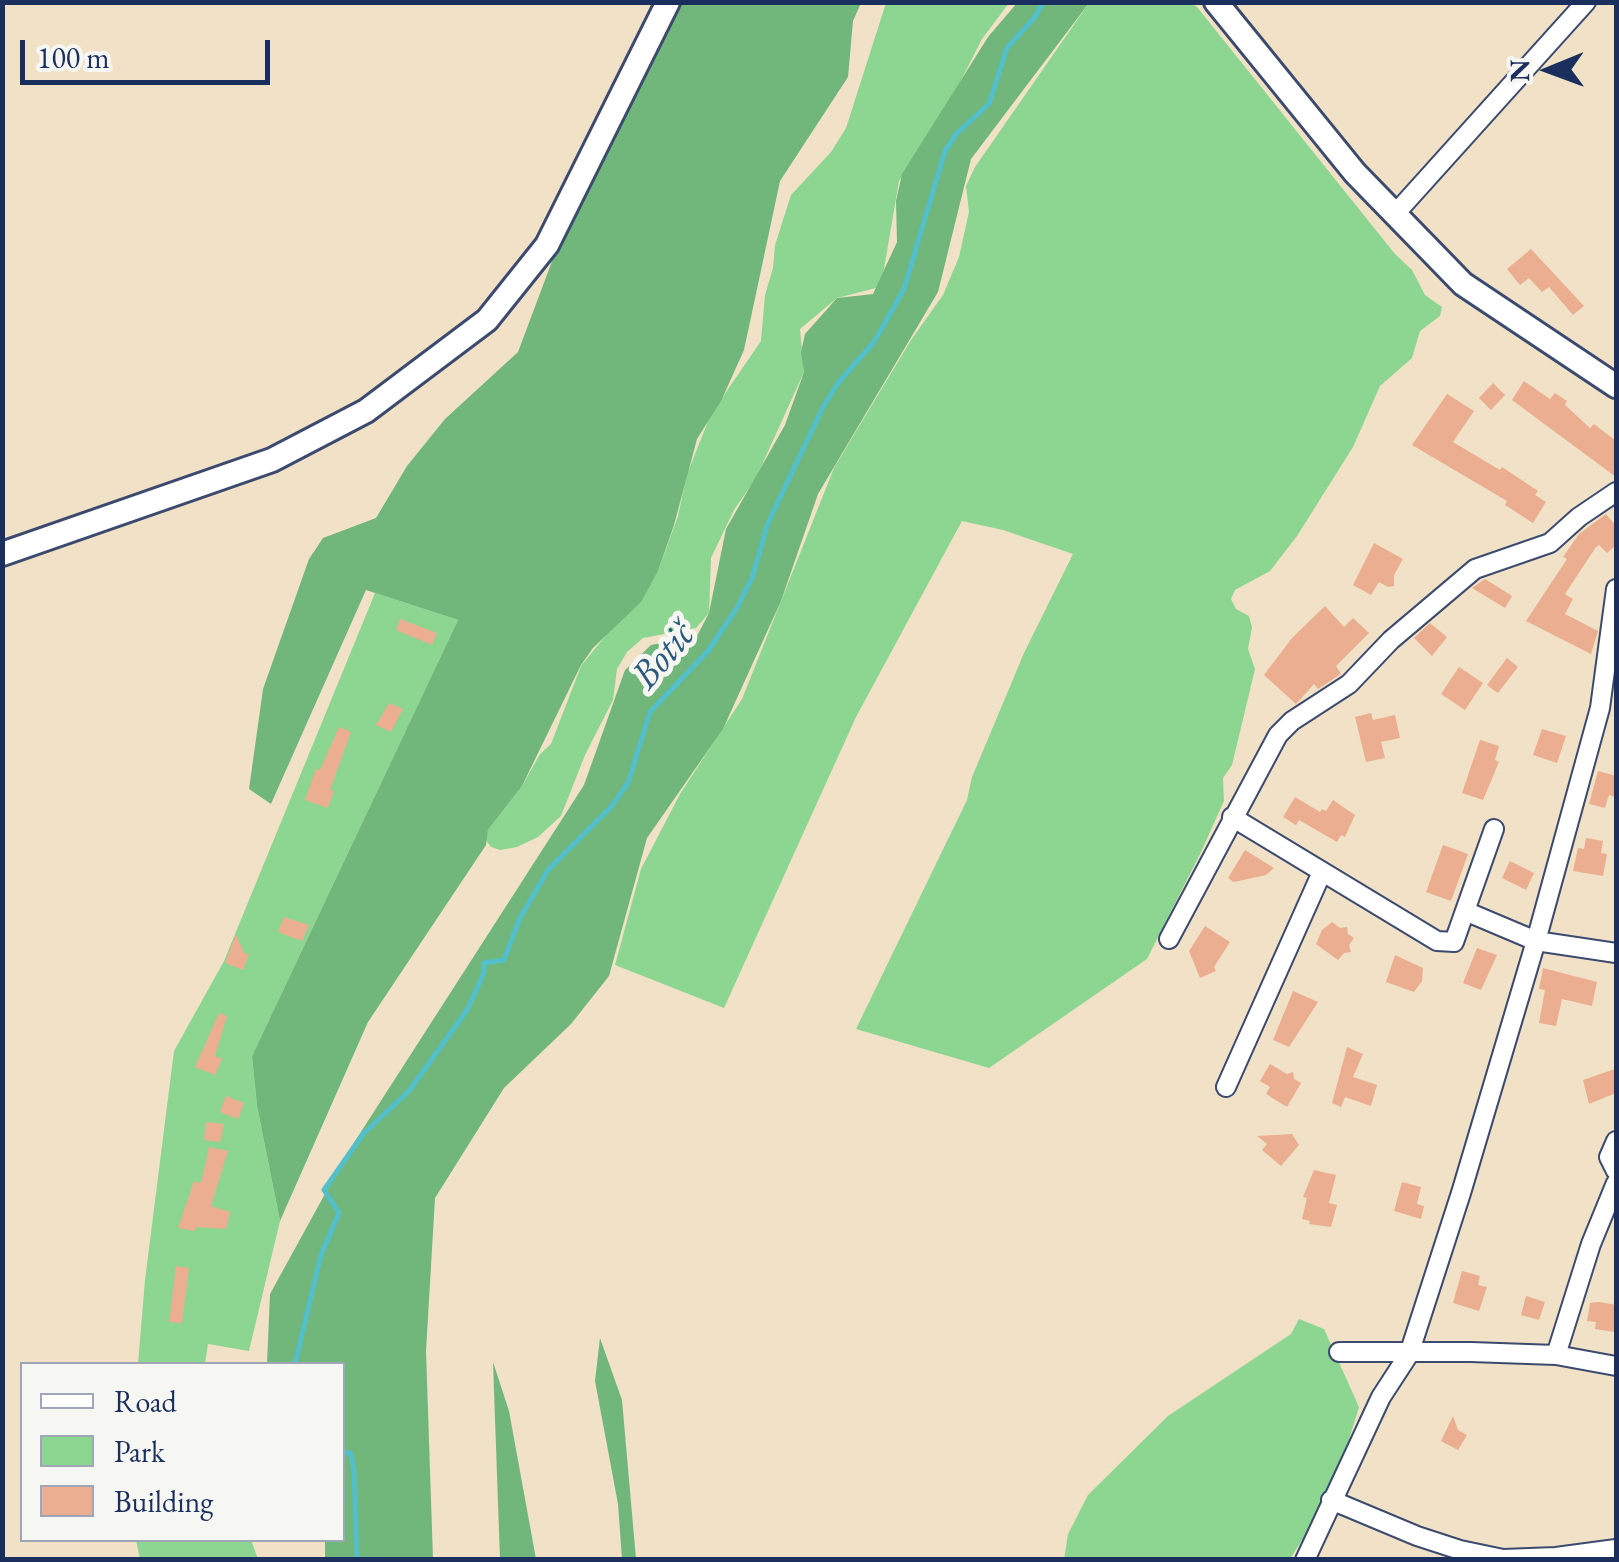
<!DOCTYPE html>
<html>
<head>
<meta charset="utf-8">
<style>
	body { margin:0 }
	#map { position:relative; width:1619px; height:1562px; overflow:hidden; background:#f1e1c6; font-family:"EB Garamond",serif }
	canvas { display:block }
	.frame { position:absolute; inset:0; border:5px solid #1b2f5e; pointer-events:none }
	.legend { position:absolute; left:20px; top:1362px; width:325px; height:180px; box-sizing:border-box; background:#f6f6f2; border:2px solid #9ea6b7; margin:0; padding:12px 18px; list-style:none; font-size:30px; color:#1b2f5e }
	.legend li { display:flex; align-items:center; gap:20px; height:50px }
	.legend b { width:50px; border:2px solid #9ea6b7 }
	.north { position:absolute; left:1499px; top:20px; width:100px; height:100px; -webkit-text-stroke:8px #f6f6f2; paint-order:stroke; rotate:269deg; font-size:28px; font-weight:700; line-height:40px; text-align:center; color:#1b2f5e }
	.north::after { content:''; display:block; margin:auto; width:35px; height:45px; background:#1b2f5e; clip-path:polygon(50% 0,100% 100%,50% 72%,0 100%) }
	.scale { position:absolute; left:20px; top:40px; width:250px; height:45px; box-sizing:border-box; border:5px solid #1b2f5e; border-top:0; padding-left:12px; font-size:30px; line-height:35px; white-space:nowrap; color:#1b2f5e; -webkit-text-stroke:8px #f6f6f2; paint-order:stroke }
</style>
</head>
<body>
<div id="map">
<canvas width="1619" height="1562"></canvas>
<div class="frame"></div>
<ul class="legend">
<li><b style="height:12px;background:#fff"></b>Road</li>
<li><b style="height:28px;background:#8cd692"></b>Park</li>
<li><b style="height:28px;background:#ebae90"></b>Building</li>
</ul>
<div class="north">N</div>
<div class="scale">100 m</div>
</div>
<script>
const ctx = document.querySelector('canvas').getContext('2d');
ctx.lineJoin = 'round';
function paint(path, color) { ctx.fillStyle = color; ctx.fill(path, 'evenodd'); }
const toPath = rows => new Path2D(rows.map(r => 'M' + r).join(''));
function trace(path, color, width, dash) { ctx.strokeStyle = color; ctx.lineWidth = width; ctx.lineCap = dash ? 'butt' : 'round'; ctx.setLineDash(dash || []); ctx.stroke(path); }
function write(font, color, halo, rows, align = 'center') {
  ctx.font = font + ' "EB Garamond",serif'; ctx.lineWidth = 10; ctx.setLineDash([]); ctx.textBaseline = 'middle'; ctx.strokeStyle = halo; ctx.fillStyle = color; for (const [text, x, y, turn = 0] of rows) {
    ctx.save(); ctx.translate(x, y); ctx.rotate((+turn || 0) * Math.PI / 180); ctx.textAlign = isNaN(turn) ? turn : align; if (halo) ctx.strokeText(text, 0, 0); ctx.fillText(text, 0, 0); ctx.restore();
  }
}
paint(toPath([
	[886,3,1009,3,982,39,951,100,899,181,883,275,876,288,837,298,800,329,804,372,756,478,734,510,711,558,709,613,696,628,643,638,627,652,617,669,613,700,585,755,561,816,538,837,517,847,500,850,491,847,486,840,488,830,522,786,540,754,551,744,581,666,658,571,678,516,687,474,711,414,761,341,765,295,773,268,775,245,791,195,831,152,846,128],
	[1089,3,1191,3,1197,7,1395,254,1412,270,1425,295,1442,307,1440,316,1420,331,1412,358,1380,386,1353,447,1297,536,1270,571,1235,590,1231,599,1236,609,1249,616,1252,627,1248,649,1255,669,1232,765,1223,778,1224,801,1201,852,1147,959,989,1068,856,1029,967,800,972,777,1024,653,1073,554,1003,530,962,521,856,717,724,1008,615,965,641,869,680,794,742,699,834,468,911,340,943,295,959,257,969,212,966,186,975,167],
	[375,593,458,620,252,1056,257,1106,280,1221,249,1351,208,1344,205,1364,138,1364,145,1280,174,1051,224,961],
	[1299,1319,1324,1329,1359,1407,1333,1491,1290,1559,1064,1560,1068,1534,1088,1495,1168,1416,1291,1334],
	[136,1540,251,1540,258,1559,140,1559]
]), '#8cd692');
paint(toPath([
	[677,3,861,3,853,21,848,77,780,181,744,350,721,401,697,439,674,525,658,571,641,602,593,648,581,665,522,786,488,830,486,845,368,1022,280,1221,257,1106,252,1056,458,620,366,590,271,804,249,789,263,689,309,559,323,538,376,518,407,466,445,419,518,352,560,240],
	[1017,3,1089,3,971,159,938,292,818,494,781,601,723,729,647,838,609,976,571,1024,504,1088,435,1198,426,1351,433,1559,325,1559,325,1540,342,1540,342,1364,267,1364,270,1294,348,1152,584,785,625,670,651,645,697,636,709,613,726,529,785,425,804,372,801,352,805,334,837,298,873,294,897,242,896,201,902,174,988,37],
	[600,1338,622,1400,636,1559,622,1559,618,1504,595,1381],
	[493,1362,509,1411,536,1559,500,1559]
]), '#71b77c');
trace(toPath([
	[295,1364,321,1255,339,1213,324,1190,363,1134,409,1091,467,1010,484,973,484,963,504,960,520,918,548,870,611,807,628,783,650,712,708,651,737,608,752,578,768,523,823,407,838,383,874,342,904,289,945,151,957,133,989,104,1007,48,1035,17,1043,2],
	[342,1451,351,1454,354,1471,357,1560]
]), '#52bfcb', 5);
paint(toPath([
	[1531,249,1584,306,1573,315,1549,287,1542,292,1529,278,1520,285,1507,269],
	[1524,381,1550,399,1555,393,1567,401,1565,405,1590,428,1594,424,1616,441,1616,477,1512,400],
	[1493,383,1505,395,1491,410,1479,398],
	[1447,394,1474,411,1453,442,1500,470,1502,467,1538,491,1535,495,1546,502,1533,523,1505,505,1507,501,1412,445],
	[1606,514,1616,526,1616,545,1607,553,1599,545,1596,547,1565,594,1573,599,1565,614,1598,631,1591,654,1526,621,1567,559,1563,557,1579,534],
	[1374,543,1403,559,1394,575,1394,586,1388,587,1379,582,1371,595,1353,585],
	[1485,579,1512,596,1505,608,1472,588],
	[1325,606,1344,627,1353,618,1369,633,1336,666,1341,674,1318,689,1314,684,1296,704,1264,675,1292,638],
	[400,619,437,633,432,645,396,630],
	[1430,623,1447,637,1432,656,1414,638],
	[1507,658,1518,667,1498,693,1487,685],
	[1459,667,1483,683,1465,710,1441,694],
	[389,703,403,709,391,732,376,725],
	[1371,713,1373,720,1395,715,1400,738,1381,742,1385,758,1366,762,1355,717],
	[339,727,351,732,330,790,334,791,328,808,305,800,316,769,320,770],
	[1542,729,1566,736,1557,763,1533,755],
	[1480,740,1499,746,1495,760,1499,762,1483,800,1462,793],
	[1598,771,1616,776,1616,797,1609,795,1605,808,1589,804],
	[1295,797,1320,812,1322,809,1326,811,1333,800,1355,815,1345,837,1341,835,1337,842,1299,820,1296,825,1283,817],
	[1586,838,1603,841,1601,853,1607,854,1603,876,1573,871,1578,848,1584,849],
	[1443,845,1468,854,1451,901,1426,892],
	[1245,850,1274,868,1266,875,1234,882,1228,878],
	[1510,861,1534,873,1526,890,1502,878],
	[284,917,309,925,302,941,278,932],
	[1332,922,1340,928,1347,927,1348,934,1354,938,1349,945,1351,952,1344,953,1338,960,1316,944,1322,930],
	[1205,926,1230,942,1214,967,1216,971,1200,978,1189,951],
	[236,934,244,953,249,954,243,970,225,963],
	[1477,948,1497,955,1481,990,1463,983],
	[1395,955,1423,968,1422,981,1414,992,1386,982],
	[1543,968,1597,982,1592,1006,1562,999,1556,1026,1539,1023,1545,990,1539,989],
	[1293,991,1318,1002,1289,1047,1273,1040],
	[219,1013,227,1016,215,1056,222,1059,215,1075,195,1067],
	[1347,1047,1363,1054,1353,1077,1377,1085,1371,1106,1345,1097,1341,1107,1332,1103],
	[1270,1064,1287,1074,1293,1072,1294,1079,1301,1083,1287,1107,1266,1094,1270,1087,1260,1081],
	[1615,1069,1616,1093,1589,1104,1583,1080],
	[226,1096,244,1103,238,1119,220,1112],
	[206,1122,224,1124,220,1142,204,1140],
	[1292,1134,1299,1145,1281,1166,1262,1150,1267,1144,1257,1136],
	[209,1147,228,1151,211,1206,230,1212,226,1229,196,1227,195,1231,178,1228,194,1181,201,1183],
	[1314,1170,1336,1175,1329,1203,1337,1205,1331,1227,1309,1224,1310,1221,1302,1219,1307,1198,1303,1197],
	[1402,1182,1421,1187,1417,1204,1424,1206,1421,1219,1394,1211],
	[176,1266,189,1268,182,1323,169,1322],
	[1462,1271,1480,1276,1478,1285,1487,1287,1479,1311,1453,1303],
	[1526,1296,1545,1302,1539,1320,1521,1315],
	[1599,1302,1616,1305,1615,1332,1595,1329,1596,1322,1587,1321,1590,1303],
	[1453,1416,1458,1430,1467,1435,1458,1450,1441,1441]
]), '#ebae90');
const street = toPath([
	[1395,214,1586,2],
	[1232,817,1437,941,1454,942,1494,829],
	[1465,911,1536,941,1616,953],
	[1169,939,1278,735,1292,721,1349,684,1391,640,1475,569,1550,543,1579,517,1616,492],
	[1226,1087,1322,872],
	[1616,1141,1609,1157,1616,1171],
	[1339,1352,1471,1352,1556,1355,1616,1366],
	[1556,1355,1591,1244,1616,1183],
	[1331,1500,1417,1536,1460,1550,1503,1559,1556,1557,1616,1549],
	[1305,1560,1381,1397,1409,1354,1461,1193,1536,941,1600,708,1616,589]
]);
const secondary = toPath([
	[1216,2,1355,173,1463,284,1616,386],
	[2,554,272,460,366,411,487,320,547,245,668,2]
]);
trace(street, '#3b4a6e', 22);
trace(secondary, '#3b4a6e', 28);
trace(street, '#fff', 18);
trace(secondary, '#fff', 22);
write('italic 40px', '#2c5a7f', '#f6f6f2', [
	["Botič",664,656,-50]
]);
</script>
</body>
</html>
